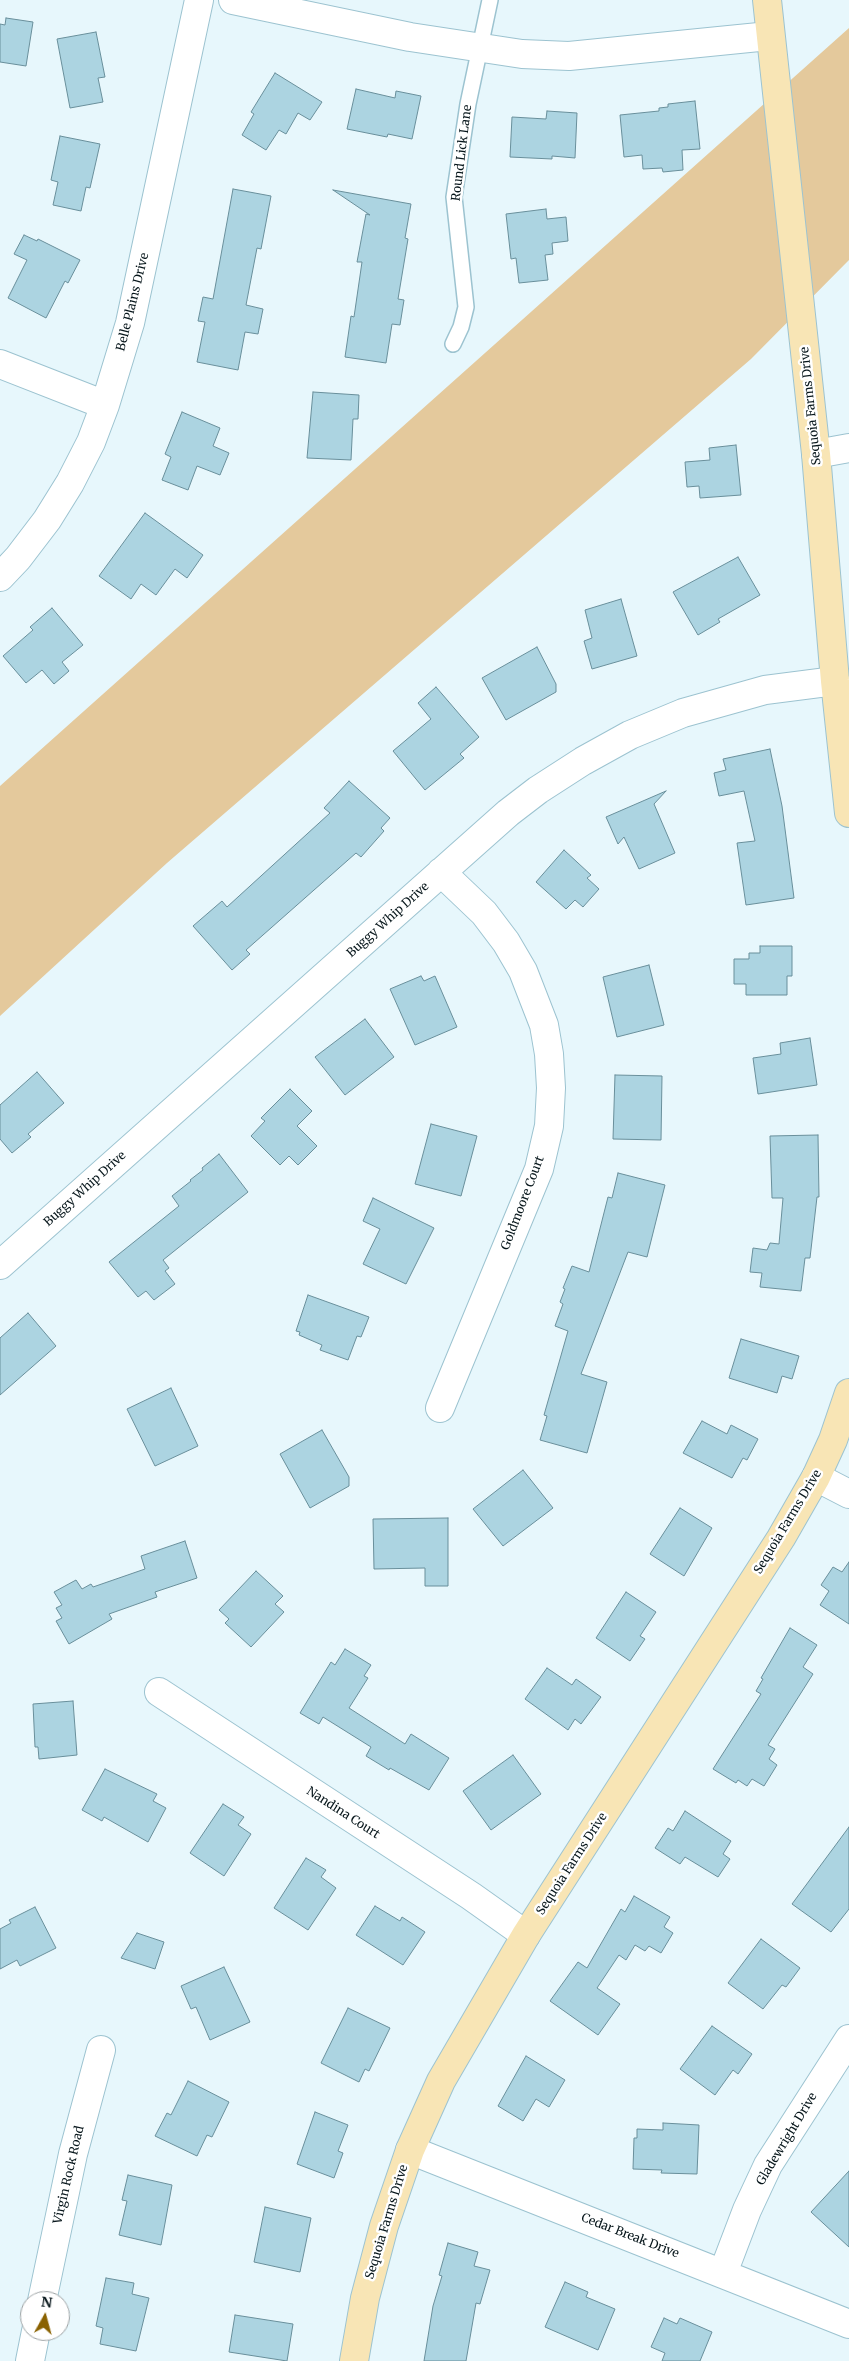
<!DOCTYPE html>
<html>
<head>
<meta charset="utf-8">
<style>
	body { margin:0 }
	#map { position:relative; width:849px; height:2361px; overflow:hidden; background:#e7f7fc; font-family:Merriweather,serif }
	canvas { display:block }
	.north { position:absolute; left:20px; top:2291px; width:50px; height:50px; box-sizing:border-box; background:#fff; border:1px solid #9ca2a4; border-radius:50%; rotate:7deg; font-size:14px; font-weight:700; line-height:20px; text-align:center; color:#07161b }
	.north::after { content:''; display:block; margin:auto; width:18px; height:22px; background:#8a6201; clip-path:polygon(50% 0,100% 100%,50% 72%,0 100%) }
</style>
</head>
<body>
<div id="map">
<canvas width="849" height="2361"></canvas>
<div class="north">N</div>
</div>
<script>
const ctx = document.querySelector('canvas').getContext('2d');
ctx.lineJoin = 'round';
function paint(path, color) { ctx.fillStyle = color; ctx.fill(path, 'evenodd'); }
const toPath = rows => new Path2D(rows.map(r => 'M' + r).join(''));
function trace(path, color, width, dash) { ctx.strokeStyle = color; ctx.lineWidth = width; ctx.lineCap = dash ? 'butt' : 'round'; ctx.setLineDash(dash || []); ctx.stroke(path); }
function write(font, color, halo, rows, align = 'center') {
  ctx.font = font + ' Merriweather,serif'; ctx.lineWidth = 5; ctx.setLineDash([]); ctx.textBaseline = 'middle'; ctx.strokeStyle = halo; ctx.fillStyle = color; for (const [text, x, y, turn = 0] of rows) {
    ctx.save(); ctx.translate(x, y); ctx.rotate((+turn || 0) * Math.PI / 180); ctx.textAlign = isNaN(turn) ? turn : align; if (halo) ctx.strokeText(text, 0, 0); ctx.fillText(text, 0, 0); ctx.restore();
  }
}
paint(toPath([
	[849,28,849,260,751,359,167,863,0,1016,0,786]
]), '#e4c99c');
const building = toPath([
	[6,18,33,22,26,66,0,62,0,24,5,25,6,18],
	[96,32,105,77,98,78,103,102,70,108,57,39,96,32],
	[275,73,322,102,310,120,298,113,286,134,279,130,266,150,242,135,254,114,251,112,275,73],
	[356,89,395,98,396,91,421,96,412,139,388,134,387,137,347,129,356,89],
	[695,101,700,149,682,150,683,170,663,172,662,168,643,169,642,155,624,157,620,115,659,111,659,108,668,107,668,104,695,101],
	[547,111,577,113,575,158,552,156,552,159,510,157,512,117,546,119,547,111],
	[60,136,100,144,90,188,86,187,81,211,53,205,58,182,51,180,60,136],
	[233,189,271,196,261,249,257,248,246,305,263,309,258,334,245,332,238,370,197,362,205,322,198,321,203,297,213,299,233,189],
	[333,190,411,204,405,238,408,239,398,299,404,300,400,325,392,324,386,363,345,357,351,316,354,317,362,262,357,262,366,214,370,215,333,190],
	[546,209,547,219,566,217,568,241,552,243,553,254,545,255,548,280,519,283,516,258,511,259,506,214,546,209],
	[24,235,37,241,38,239,80,260,68,283,65,281,46,318,8,298,27,260,14,254,24,235],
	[313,392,359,395,358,419,353,419,351,460,307,458,313,392],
	[182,412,220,428,213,446,229,453,220,475,197,466,188,490,162,480,171,457,165,454,182,412],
	[736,445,741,495,700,498,699,486,687,487,685,462,710,460,709,448,736,445],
	[145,513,203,555,187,578,175,569,156,595,141,584,131,599,99,576,145,513],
	[738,557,760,595,718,619,720,622,698,635,673,592,738,557],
	[621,599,637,656,592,669,584,641,592,638,585,610,621,599],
	[52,608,83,645,62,662,69,671,54,684,42,670,26,683,3,656,33,630,30,627,52,608],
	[537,647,556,684,556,692,506,720,482,678,537,647],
	[436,687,479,737,460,754,464,758,425,790,393,751,431,719,418,703,436,687],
	[770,749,782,806,794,898,746,905,737,843,755,841,744,791,719,796,714,773,726,770,723,759,770,749],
	[349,781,390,818,381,828,384,831,361,857,356,853,246,950,250,954,232,970,193,926,222,901,227,907,330,813,324,808,349,781],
	[666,791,654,804,675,853,639,869,624,837,618,844,606,817,666,791],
	[564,850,591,875,587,878,599,889,583,907,575,900,566,909,536,882,564,850],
	[760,946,792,946,792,976,787,976,787,995,746,995,746,984,734,984,734,959,749,959,749,953,760,953,760,946],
	[649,965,664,1025,617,1037,603,977,649,965],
	[421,976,424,981,435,976,457,1027,415,1045,390,989,421,976],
	[365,1019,394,1057,345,1095,315,1057,365,1019],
	[810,1038,817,1085,758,1094,753,1058,781,1054,780,1043,810,1038],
	[37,1072,64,1103,28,1134,31,1137,12,1153,0,1139,0,1105,37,1072],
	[615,1075,662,1076,661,1140,613,1139,615,1075],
	[290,1089,312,1111,297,1126,317,1146,298,1165,289,1156,280,1165,251,1136,265,1121,261,1118,290,1089],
	[431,1124,477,1136,461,1196,415,1184,431,1124],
	[818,1135,819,1197,817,1197,810,1258,805,1258,801,1291,760,1287,762,1273,750,1272,753,1248,767,1250,770,1243,779,1244,783,1198,772,1198,770,1136,818,1135],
	[219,1154,248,1192,163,1260,169,1268,165,1271,175,1284,154,1300,146,1291,138,1297,109,1262,179,1206,172,1196,191,1181,190,1180,203,1170,202,1168,219,1154],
	[618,1173,665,1185,647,1257,628,1252,581,1374,607,1382,587,1453,540,1440,547,1416,544,1415,568,1331,555,1326,563,1304,560,1302,565,1289,563,1288,572,1266,589,1272,608,1197,612,1198,618,1173],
	[373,1198,434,1228,406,1284,363,1264,380,1229,363,1221,373,1198],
	[308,1295,369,1317,361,1337,357,1336,348,1360,320,1350,322,1345,299,1335,300,1332,296,1331,308,1295],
	[28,1313,56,1346,0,1395,0,1338,28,1313],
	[741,1339,799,1356,792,1379,782,1376,777,1393,729,1378,741,1339],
	[171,1388,198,1446,155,1466,127,1409,171,1388],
	[702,1421,727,1434,731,1425,758,1439,747,1460,743,1458,732,1478,683,1453,702,1421],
	[322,1430,349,1477,349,1486,310,1508,280,1454,322,1430],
	[523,1470,553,1508,503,1546,473,1509,523,1470],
	[680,1508,712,1528,684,1576,650,1554,680,1508],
	[448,1518,448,1586,425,1586,425,1568,374,1569,373,1519,448,1518],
	[185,1541,197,1578,155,1592,157,1597,109,1614,112,1619,69,1644,56,1621,62,1618,56,1608,62,1605,54,1592,76,1580,82,1589,91,1584,93,1587,145,1569,141,1556,185,1541],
	[849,1562,849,1624,820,1605,829,1591,821,1585,833,1567,842,1572,849,1562],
	[256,1571,283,1596,275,1604,284,1612,251,1647,225,1623,229,1619,219,1610,256,1571],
	[626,1592,656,1612,640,1636,645,1639,630,1661,596,1638,626,1592],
	[790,1628,817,1645,803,1667,813,1674,768,1745,775,1749,769,1759,777,1765,764,1786,752,1779,747,1786,738,1780,736,1783,713,1769,761,1694,756,1691,763,1679,761,1678,790,1628],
	[345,1649,371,1665,364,1676,368,1678,349,1708,405,1744,411,1734,449,1758,429,1790,390,1768,389,1770,366,1756,371,1747,323,1717,319,1724,300,1713,331,1662,335,1665,345,1649],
	[547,1668,572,1685,576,1679,601,1697,581,1724,575,1719,568,1730,525,1699,547,1668],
	[73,1701,77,1755,39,1759,38,1747,35,1747,33,1704,73,1701],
	[513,1755,541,1794,491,1830,463,1791,513,1755],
	[105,1769,157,1794,153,1801,166,1808,148,1842,104,1817,102,1821,82,1810,105,1769],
	[223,1804,244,1817,238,1825,251,1834,224,1876,190,1853,223,1804],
	[685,1811,731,1841,723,1854,730,1859,718,1877,685,1857,680,1864,655,1848,668,1828,673,1831,685,1811],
	[849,1827,849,1909,831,1932,792,1904,849,1827],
	[306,1858,326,1870,321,1877,336,1888,308,1930,274,1908,306,1858],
	[634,1896,670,1917,664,1927,673,1933,661,1953,649,1946,645,1951,635,1945,626,1960,619,1955,597,1988,620,2004,598,2035,550,2001,578,1962,587,1968,621,1909,625,1912,634,1896],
	[375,1906,400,1921,402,1917,425,1932,403,1965,356,1935,375,1906],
	[35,1907,56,1948,20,1966,17,1960,0,1969,0,1929,11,1923,9,1920,35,1907],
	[137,1933,164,1942,155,1969,121,1958,137,1933],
	[761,1939,800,1968,786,1987,782,1985,763,2009,728,1983,761,1939],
	[224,1967,250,2022,210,2040,196,2007,191,2009,181,1986,224,1967],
	[348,2008,390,2028,369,2071,365,2069,359,2082,321,2063,348,2008],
	[712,2026,752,2054,738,2074,733,2070,715,2095,680,2069,712,2026],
	[526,2056,565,2080,549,2107,536,2099,523,2121,498,2106,526,2056],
	[188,2081,229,2102,212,2137,207,2135,197,2156,155,2136,167,2113,171,2115,188,2081],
	[315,2112,348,2125,338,2151,343,2153,334,2178,297,2164,315,2112],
	[663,2123,699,2125,697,2174,661,2173,662,2170,633,2169,634,2138,637,2138,637,2129,663,2130,663,2123],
	[849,2171,849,2247,811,2212,849,2171],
	[128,2175,172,2185,161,2245,119,2235,127,2201,122,2200,128,2175],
	[265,2207,311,2218,300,2272,254,2262,265,2207],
	[448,2243,478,2252,474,2266,490,2270,480,2304,476,2303,466,2361,424,2361,433,2306,442,2276,439,2275,448,2243],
	[106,2278,134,2283,132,2294,149,2298,136,2351,100,2344,103,2328,96,2326,106,2278],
	[565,2282,588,2292,586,2297,615,2309,598,2350,545,2327,565,2282],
	[235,2315,293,2324,287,2361,229,2352,235,2315],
	[664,2318,677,2324,680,2318,712,2332,700,2361,662,2361,665,2353,651,2347,664,2318]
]);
paint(building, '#acd4e1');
trace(building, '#698f9b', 1);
const lane = toPath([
	[453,344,461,327,466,307,454,197,468,104,490,0]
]);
const street = toPath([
	[233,0,410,37,522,54,569,56,769,36],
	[0,364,105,405],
	[816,454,849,448],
	[0,577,18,558,47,520,70,483,91,442,105,405,130,323,199,0],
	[0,1265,508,813,538,790,583,761,630,735,683,713,765,690,835,681],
	[440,1408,539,1169,549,1126,551,1088,549,1054,544,1025,523,971,506,942,484,913,441,872],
	[816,1477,849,1494],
	[159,1692,471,1896,526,1935],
	[410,2150,849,2324],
	[723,2273,747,2210,768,2165,849,2039],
	[42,2301,73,2154,101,2050],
	[30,2361,36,2331]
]);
const secondary = toPath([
	[767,0,816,454,835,681,849,813],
	[354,2361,365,2298,384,2226,410,2150,441,2081,526,1935,781,1538,816,1477,833,1440,849,1393]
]);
trace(lane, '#9cc3d0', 18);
trace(street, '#9cc3d0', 30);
trace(secondary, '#9cc3d0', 30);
trace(lane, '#fff', 15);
trace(street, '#fff', 28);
trace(secondary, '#f8e5b5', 28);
write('12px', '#07161b', '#fff', [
	["Round Lick Lane",462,153,-83],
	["Belle Plains Drive",133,302,-76],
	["Sequoia Farms Drive",811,406,-96],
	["Buggy Whip Drive",388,920,-42],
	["Buggy Whip Drive",85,1189,-42],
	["Goldmoore Court",523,1203,-69],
	["Sequoia Farms Drive",788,1522,-59],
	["Nandina Court",343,1813,33],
	["Sequoia Farms Drive",572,1864,-57],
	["Gladewright Drive",787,2139,-59],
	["Virgin Rock Road",69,2175,-77],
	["Sequoia Farms Drive",387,2222,-73],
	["Cedar Break Drive",630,2236,21]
]);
</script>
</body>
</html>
